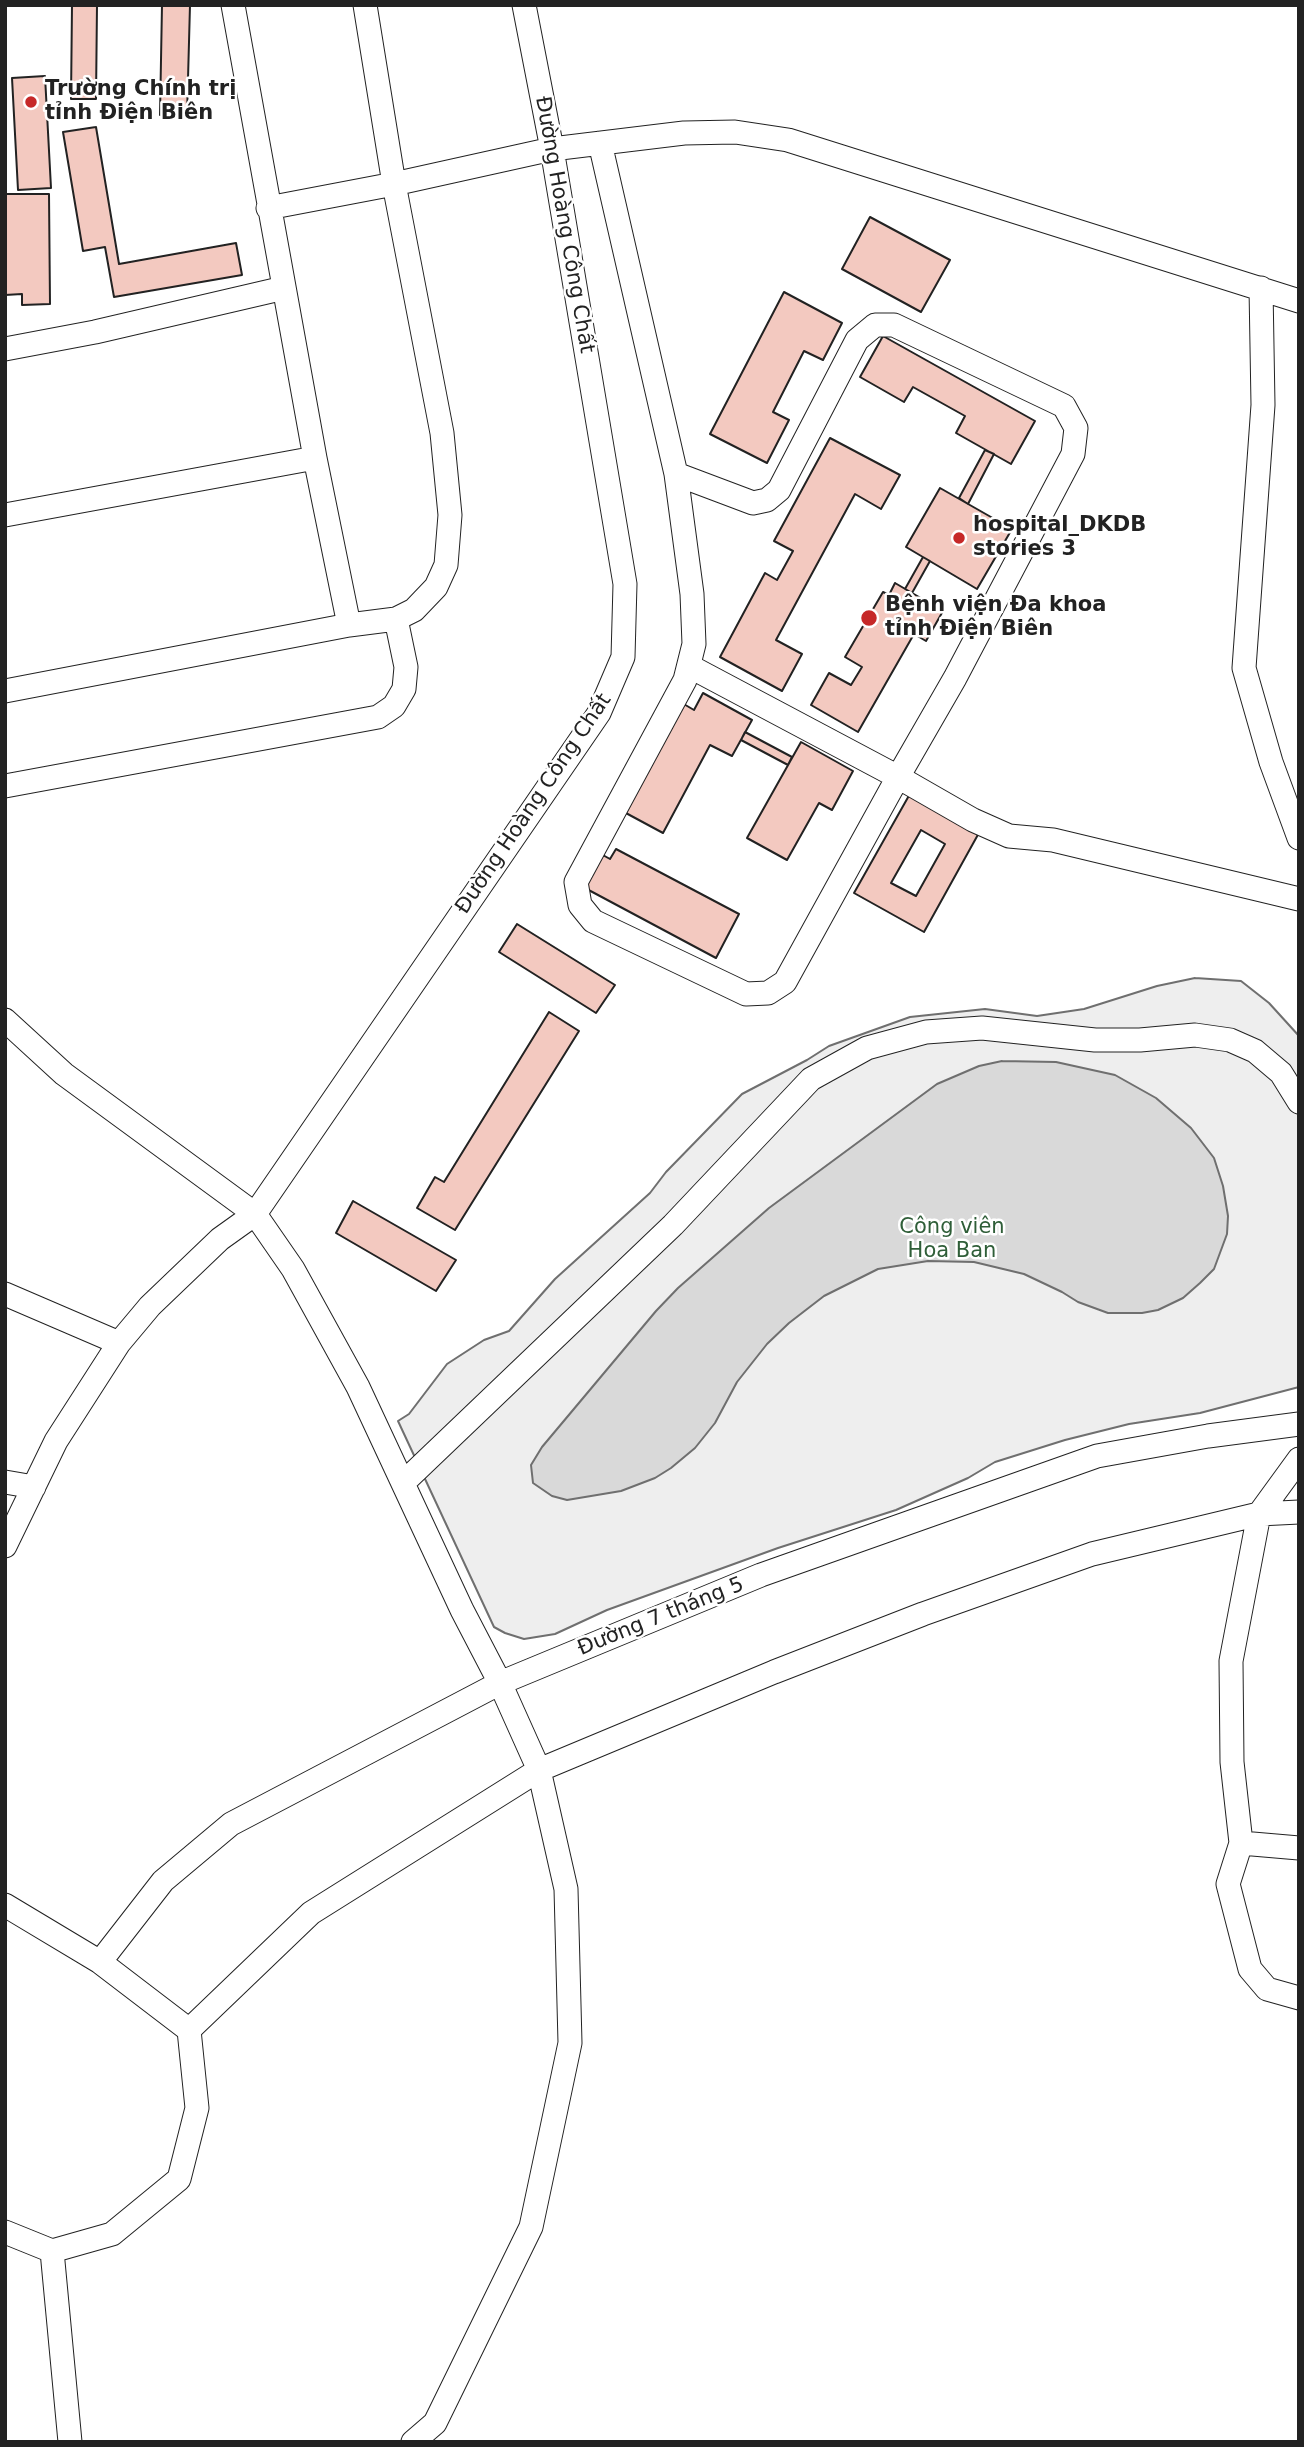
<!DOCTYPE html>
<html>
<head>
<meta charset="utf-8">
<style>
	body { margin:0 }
	#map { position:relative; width:1304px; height:2447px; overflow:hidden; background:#fff; font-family:"DejaVu Sans",sans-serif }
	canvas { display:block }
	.frame { position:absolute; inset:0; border:7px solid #222; pointer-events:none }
</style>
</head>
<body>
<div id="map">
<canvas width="1304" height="2447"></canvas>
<div class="frame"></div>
</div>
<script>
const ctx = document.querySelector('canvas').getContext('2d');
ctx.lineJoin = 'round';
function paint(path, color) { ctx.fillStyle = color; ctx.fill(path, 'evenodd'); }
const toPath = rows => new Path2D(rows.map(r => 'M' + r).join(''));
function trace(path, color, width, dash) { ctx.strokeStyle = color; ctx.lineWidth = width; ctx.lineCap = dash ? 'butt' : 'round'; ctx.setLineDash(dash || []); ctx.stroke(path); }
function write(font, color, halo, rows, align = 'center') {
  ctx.font = font + ' "DejaVu Sans",sans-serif'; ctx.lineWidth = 5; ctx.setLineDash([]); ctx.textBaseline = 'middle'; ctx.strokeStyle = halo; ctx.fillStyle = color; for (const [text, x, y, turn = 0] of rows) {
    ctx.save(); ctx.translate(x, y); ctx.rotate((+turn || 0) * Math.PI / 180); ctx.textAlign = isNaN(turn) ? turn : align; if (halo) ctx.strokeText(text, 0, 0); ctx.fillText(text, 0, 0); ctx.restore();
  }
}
const green = toPath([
	[1195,978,1241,981,1269,1003,1299,1036,1299,1387,1200,1413,1129,1424,1065,1440,995,1462,968,1478,896,1510,778,1548,607,1610,555,1634,524,1639,505,1633,494,1627,398,1421,409,1414,447,1364,484,1340,509,1331,555,1279,650,1193,666,1172,742,1094,807,1060,829,1046,910,1017,985,1009,1037,1016,1084,1009,1157,986,1195,978]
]);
paint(green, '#eee');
trace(green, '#6f6f6f', 2);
const water = toPath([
	[1002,1061,1056,1062,1115,1075,1156,1098,1191,1128,1214,1158,1223,1186,1228,1216,1227,1234,1214,1269,1200,1283,1183,1298,1158,1310,1142,1313,1108,1313,1078,1302,1062,1292,1024,1274,974,1262,928,1261,878,1269,824,1296,789,1323,767,1344,737,1382,715,1423,695,1448,671,1468,655,1478,621,1491,567,1500,552,1496,533,1483,531,1465,542,1447,656,1311,678,1288,769,1208,937,1084,979,1066,1002,1061]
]);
paint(water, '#d9d9d9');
trace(water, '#6f6f6f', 2);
const building = toPath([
	[72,5,97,5,96,99,71,99,72,5],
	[162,5,190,5,187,116,160,115,162,5],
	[45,76,51,188,18,190,12,78,45,76],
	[96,127,119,264,236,243,242,275,114,297,105,247,83,251,63,132,96,127],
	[5,194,49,194,50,304,22,305,22,294,5,295,5,194],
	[870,217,950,260,921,312,842,269,870,217],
	[784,292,842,323,823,360,804,351,773,412,789,420,767,463,710,434,784,292],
	[883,336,1035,421,1011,464,956,433,965,416,913,387,904,402,860,377,883,336],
	[830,438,900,475,881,509,855,494,776,640,802,654,782,691,720,657,765,573,777,580,793,551,774,541,830,438],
	[985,450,994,454,968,504,959,498,985,450],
	[940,488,1012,529,977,589,906,547,940,488],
	[923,557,930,561,912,593,905,589,923,557],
	[895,583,943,611,926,641,914,634,858,732,811,705,829,673,851,685,862,667,845,657,883,592,889,595,895,583],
	[703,693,752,720,732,756,710,745,663,833,624,812,682,703,694,710,703,693],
	[745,732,792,757,788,765,741,740,745,732],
	[801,742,853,771,832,810,819,803,787,860,747,838,801,742],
	[911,792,980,831,924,932,854,893,911,792],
	[921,830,945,844,916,896,891,883,921,830],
	[616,849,739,914,716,958,583,887,601,854,610,859,616,849],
	[517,924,615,985,596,1013,499,952,517,924],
	[549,1012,579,1031,455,1230,417,1208,435,1177,444,1182,549,1012],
	[353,1201,456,1260,436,1291,336,1233,353,1201]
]);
paint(building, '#f3c9c0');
trace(building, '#222', 2);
const minor = toPath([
	[233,5,315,458,349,625],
	[600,143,676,474,692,594,694,644,685,680,576,882,580,905,593,921,746,994,768,993,785,982,898,777,955,678,1073,454,1076,428,1064,406,894,325,875,325,857,340,779,490,767,500,753,503,676,474],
	[268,208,394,184,552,149,684,133,735,132,788,140,1299,301],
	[1261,288,1263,405,1244,668,1271,762,1299,838],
	[5,349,95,332,284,288],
	[5,515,315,458],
	[689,666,898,777,973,820,1009,836,1053,840,1299,899],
	[5,691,349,625,396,619,414,610,436,587,446,565,450,515,442,433,394,184,365,5],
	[5,786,378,717,394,706,404,689,406,667,396,619],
	[5,1020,64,1074,255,1214,293,1269,358,1387,462,1610,500,1683,539,1770,566,1889,570,2043,531,2227,435,2423,413,2442],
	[5,1294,119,1343],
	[1299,1459,1259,1514,1231,1661,1232,1762,1241,1843,1228,1884,1250,1969,1267,1989,1299,1998],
	[5,1482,34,1487],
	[403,1483,673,1225,811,1079,867,1048,926,1032,982,1028,1095,1040,1140,1040,1195,1035,1230,1040,1255,1051,1281,1073,1299,1102],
	[5,1546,56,1441,119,1343,150,1306,220,1239,255,1214,599,713,623,657,625,584,552,149,524,5],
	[1241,1843,1299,1848],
	[5,1905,100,1962,189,2030,197,2108,179,2179,112,2234,52,2251,5,2232],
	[100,1962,163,1881,231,1824,500,1683,761,1575,1097,1456,1208,1436,1299,1424],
	[189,2030,311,1913,539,1770,774,1672,923,1614,1092,1554,1259,1514,1299,1512],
	[52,2251,70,2442]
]);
trace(minor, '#222', 25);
trace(minor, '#fff', 23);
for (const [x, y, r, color] of [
	[31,102,7,"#c62828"],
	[959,538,7,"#c62828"],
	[869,618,9,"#c62828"]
]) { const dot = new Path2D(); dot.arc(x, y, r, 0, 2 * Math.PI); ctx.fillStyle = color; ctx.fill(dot); trace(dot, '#fff', 2.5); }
write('bold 21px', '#222', '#fff', [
	["Trường Chính trị",45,90],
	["tỉnh Điện Biên",45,114],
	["hospital_DKDB",973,526],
	["stories 3",973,550],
	["Bệnh viện Đa khoa",885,606],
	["tỉnh Điện Biên",885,630]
], 'left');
write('21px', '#222', '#fff', [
	["Đường Hoàng Công Chất",564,225,80],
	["Đường Hoàng Công Chất",534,804,-56],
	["Đường 7 tháng 5",661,1617,-22]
]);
write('21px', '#2f5e38', '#fff', [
	["Công viên",952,1228],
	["Hoa Ban",952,1252]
]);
</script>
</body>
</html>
